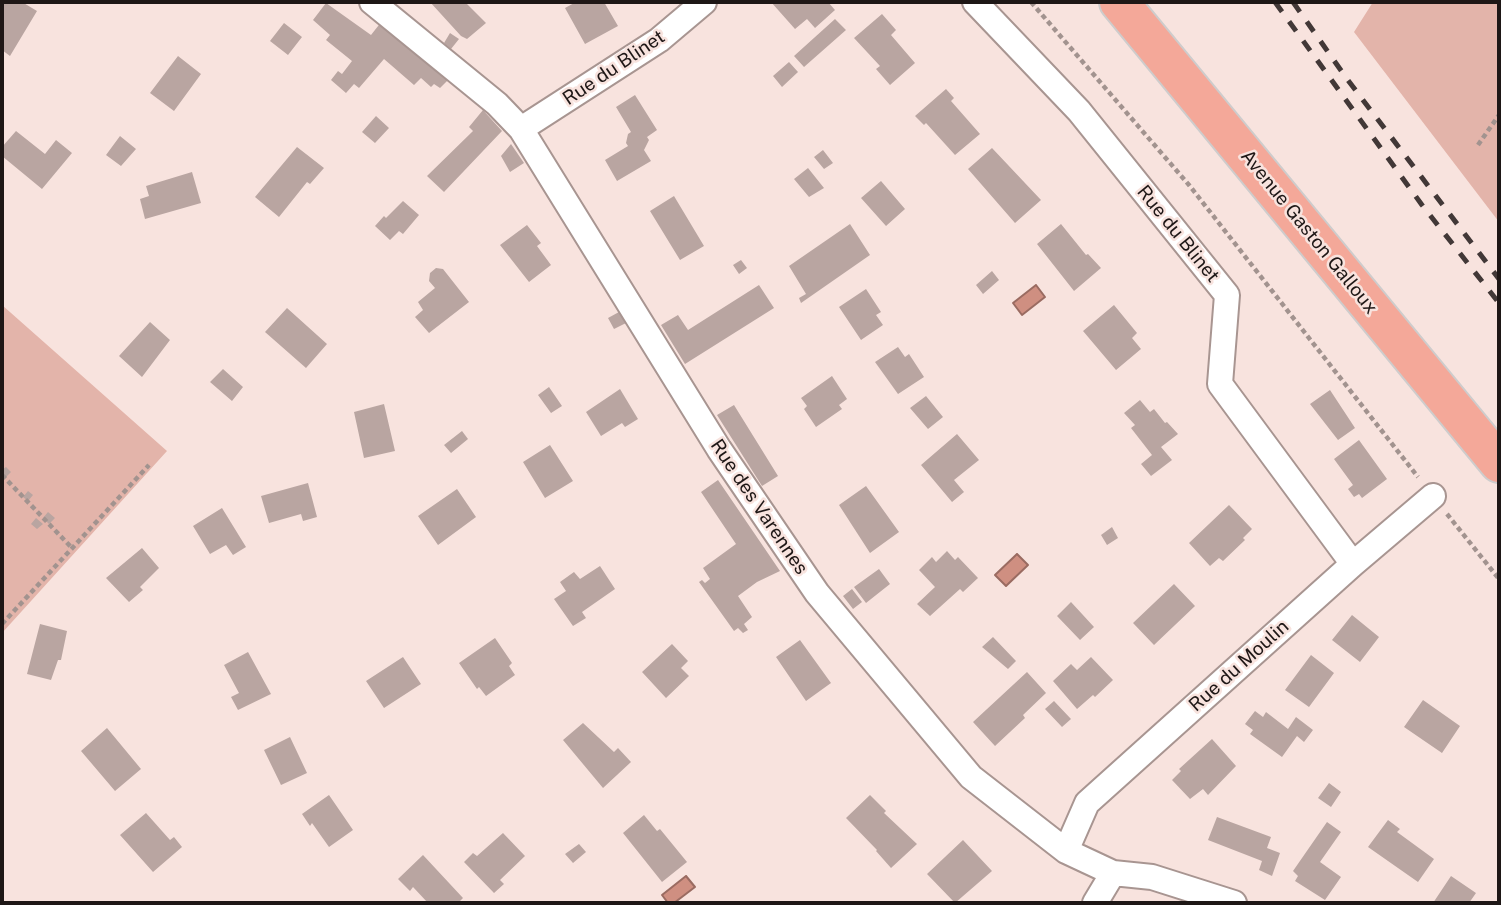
<!DOCTYPE html>
<html>
<head>
<meta charset="utf-8">
<style>
	body { margin:0 }
	#map { position:relative; width:1501px; height:905px; overflow:hidden; background:#f8e3de; font-family:"Public Sans",sans-serif }
	canvas { display:block }
	.frame { position:absolute; inset:0; border:4px solid #1e1716; pointer-events:none }
</style>
</head>
<body>
<div id="map">
<canvas width="1501" height="905"></canvas>
<div class="frame"></div>
</div>
<script>
const ctx = document.querySelector('canvas').getContext('2d');
ctx.lineJoin = 'round';
function paint(path, color) { ctx.fillStyle = color; ctx.fill(path, 'evenodd'); }
const toPath = rows => new Path2D(rows.map(r => 'M' + r).join(''));
function trace(path, color, width, dash) { ctx.strokeStyle = color; ctx.lineWidth = width; ctx.lineCap = dash ? 'butt' : 'round'; ctx.setLineDash(dash || []); ctx.stroke(path); }
function write(font, color, halo, rows, align = 'center') {
  ctx.font = font + ' "Public Sans",sans-serif'; ctx.lineWidth = 5; ctx.setLineDash([]); ctx.textBaseline = 'middle'; ctx.strokeStyle = halo; ctx.fillStyle = color; for (const [text, x, y, turn = 0] of rows) {
    ctx.save(); ctx.translate(x, y); ctx.rotate((+turn || 0) * Math.PI / 180); ctx.textAlign = isNaN(turn) ? turn : align; if (halo) ctx.strokeText(text, 0, 0); ctx.fillText(text, 0, 0); ctx.restore();
  }
}
paint(toPath([
	[1373,2,1499,2,1499,222,1354,32],
	[2,305,167,451,2,633]
]), '#e3b4aa');
const water = toPath([
	[1036,285,1045,297,1022,315,1013,303,1036,285],
	[1017,554,1028,565,1006,586,995,575,1017,554],
	[686,876,695,887,674,903,668,903,662,895,686,876]
]);
paint(water, '#cf8f81');
trace(water, '#9a6b61', 2);
paint(toPath([
	[2,2,22,2,37,11,10,56,2,50],
	[430,2,465,2,486,23,467,39,461,36],
	[576,2,604,2,618,26,585,44,565,8],
	[771,2,828,2,835,10,815,28,807,19,795,29],
	[326,3,371,35,382,21,449,79,440,88,434,84,431,87,421,78,414,85,384,59,359,88,354,84,346,93,331,80,338,71,342,74,352,61,326,40,330,35,313,20],
	[882,14,896,30,891,35,915,63,890,85,876,69,880,66,854,38],
	[835,19,846,30,804,67,794,56],
	[284,23,302,37,288,55,270,41],
	[450,33,459,39,451,49,444,43],
	[178,56,201,74,174,111,150,93],
	[789,62,798,72,782,87,773,76],
	[946,89,954,98,951,101,980,134,955,155,926,123,924,125,915,116],
	[635,95,657,130,647,137,649,140,644,150,651,161,617,181,605,160,628,146,626,143,628,134,631,132,616,107],
	[483,110,502,131,444,192,427,176,473,131,469,127],
	[376,116,389,128,375,143,362,132],
	[16,131,45,154,56,140,72,153,42,189,2,156,2,147],
	[120,136,136,149,121,166,106,155],
	[511,144,524,163,510,172,501,156],
	[297,147,324,168,310,184,307,182,279,217,255,197],
	[992,148,1041,200,1015,223,968,169],
	[823,150,833,163,824,169,814,157],
	[808,168,824,188,809,197,794,179],
	[192,172,201,203,145,219,140,199,149,196,146,186],
	[881,181,905,209,886,226,861,198],
	[674,196,704,246,680,260,650,211],
	[403,201,419,215,403,234,399,231,390,240,375,226,384,216,386,218],
	[850,224,870,255,801,303,799,298,806,294,789,266],
	[1061,224,1086,255,1088,254,1101,268,1074,291,1037,244],
	[527,225,541,243,537,246,551,265,529,282,500,245],
	[741,260,747,268,739,274,733,265],
	[436,268,443,269,469,302,429,333,415,317,423,310,418,302,435,288,429,281,430,273],
	[992,271,999,280,983,294,976,285],
	[759,285,774,308,685,364,661,325,678,315,688,330],
	[866,289,881,312,876,315,883,325,861,340,839,307],
	[1114,305,1137,333,1132,338,1141,349,1116,370,1083,331],
	[287,308,327,344,306,368,265,332],
	[619,312,626,323,614,329,608,318],
	[150,322,170,340,142,377,119,356],
	[898,347,905,357,909,354,924,377,898,394,875,362],
	[223,369,243,387,232,401,210,382],
	[832,376,847,399,839,405,842,409,816,427,804,409,807,406,801,398],
	[549,387,562,406,551,413,538,395],
	[620,389,638,419,625,427,622,423,601,436,586,412],
	[1330,390,1355,428,1338,440,1310,404],
	[926,396,943,417,928,429,910,408],
	[1140,400,1150,412,1154,409,1165,423,1167,422,1178,434,1161,447,1172,460,1151,476,1141,464,1152,455,1131,428,1135,425,1124,413],
	[384,404,395,451,364,458,354,412],
	[734,405,778,476,762,486,717,415],
	[462,431,468,439,451,453,444,445],
	[957,434,979,460,954,480,964,492,952,502,921,465],
	[1359,440,1387,479,1362,498,1359,494,1354,497,1348,489,1353,485,1334,459],
	[550,445,573,481,545,498,523,462],
	[6,467,11,472,5,478,2,470],
	[718,480,780,571,757,582,738,596,752,617,744,624,748,630,743,633,738,628,734,631,699,582,702,580,705,583,710,579,703,568,736,544,701,492],
	[308,483,317,517,303,521,301,514,269,523,261,496],
	[866,486,899,532,870,553,839,505],
	[457,489,476,517,438,545,418,516],
	[28,491,33,495,28,501,23,497],
	[1229,505,1252,529,1243,538,1245,540,1223,561,1219,558,1210,566,1189,543],
	[222,508,246,547,233,555,226,545,210,554,193,526],
	[48,512,55,518,49,524,43,518],
	[36,518,43,524,37,529,31,524],
	[1112,527,1118,538,1107,545,1101,535],
	[142,548,159,568,140,587,143,590,129,602,106,578],
	[947,551,955,560,958,557,978,578,963,592,960,589,930,616,917,604,935,587,919,570,932,557,936,562],
	[600,566,615,589,582,612,586,618,573,626,554,599,566,591,560,582,574,572,580,579],
	[879,569,890,584,866,603,854,587],
	[1174,584,1195,606,1154,645,1133,623],
	[852,589,862,602,853,609,843,596],
	[1071,602,1094,627,1080,640,1057,616],
	[1352,615,1379,637,1360,662,1332,640],
	[40,624,67,631,61,660,58,660,51,680,27,674],
	[993,637,1016,661,1008,669,982,647],
	[495,638,512,663,509,666,515,675,486,696,479,687,477,689,459,663],
	[800,640,831,683,806,701,776,657],
	[672,644,688,661,681,668,689,676,666,698,642,672],
	[248,652,271,694,238,710,231,697,239,693,224,665],
	[1311,655,1334,673,1309,707,1285,690],
	[403,657,421,684,384,708,366,681],
	[1091,657,1113,680,1095,697,1093,695,1077,709,1053,681,1071,664,1077,670],
	[1027,672,1046,693,1023,715,1025,718,995,746,973,722],
	[1423,700,1460,726,1442,753,1404,727],
	[1054,701,1071,719,1062,727,1045,709],
	[1255,711,1263,717,1266,712,1288,729,1296,717,1313,730,1304,742,1297,736,1282,757,1250,734,1253,730,1245,724],
	[583,723,614,752,618,748,631,762,603,788,563,740],
	[107,728,141,769,115,791,81,751],
	[290,737,307,773,281,785,264,750],
	[1212,739,1236,766,1208,795,1203,789,1190,799,1172,780,1181,771,1179,769],
	[1329,783,1341,792,1331,807,1318,798],
	[329,795,353,830,329,847,312,823,310,826,302,814],
	[870,795,886,811,884,813,917,844,891,868,876,851,877,850,846,818],
	[146,813,170,840,174,837,182,847,153,872,120,835],
	[644,815,657,831,660,829,687,862,662,882,623,833],
	[1217,817,1271,837,1267,848,1280,853,1272,876,1259,870,1262,861,1208,840],
	[1388,820,1400,829,1397,832,1434,859,1418,882,1368,847],
	[1327,822,1341,832,1320,862,1341,877,1325,900,1295,881,1298,876,1293,871],
	[503,833,525,856,500,880,504,884,494,893,464,862,473,853,477,856],
	[963,840,992,871,955,903,927,874],
	[579,844,586,852,573,863,565,854],
	[423,855,463,898,458,903,428,903,413,887,410,891,398,879],
	[1451,876,1476,893,1469,903,1433,903]
]), '#b9a5a1');
const street = toPath([
	[372,2,497,104,521,129,719,449,817,593,971,777,1066,851,1113,873,1152,877,1234,903],
	[975,2,1079,111,1227,295,1220,384,1353,564],
	[521,129,659,40,704,2],
	[1066,851,1087,803,1353,564,1433,496],
	[1095,903,1113,873]
]);
const primary = toPath([
	[1119,2,1499,463]
]);
trace(street, '#a89591', 28);
trace(primary, '#cecccc', 42);
trace(toPath([
	[1031,2,1189,185,1418,477],
	[1478,145,1499,115],
	[2,475,72,548],
	[1447,514,1499,579],
	[2,624,149,465]
]), '#a2938f', 4.5, [5, 3.5]);
trace(street, '#fff', 24);
trace(primary, '#f4a899', 38);
trace(toPath([
	[1275,2,1422,205,1499,303],
	[1293,2,1347,79,1499,279]
]), '#423837', 5, [12, 12]);
write('19px', '#1e1716', '#f8e3de', [
	["Rue du Blinet",614,68,-34],
	["Avenue Gaston Galloux",1309,232,51],
	["Rue du Blinet",1178,234,51],
	["Rue des Varennes",759,507,56],
	["Rue du Moulin",1239,666,-42]
]);
</script>
</body>
</html>
